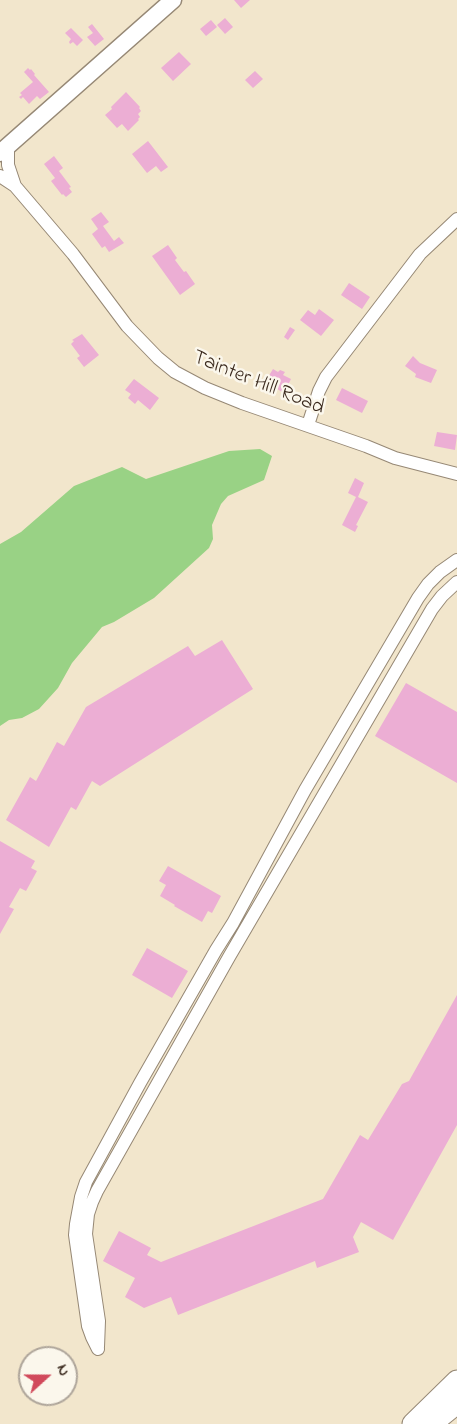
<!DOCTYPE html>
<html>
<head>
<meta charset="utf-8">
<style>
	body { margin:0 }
	#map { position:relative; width:457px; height:1424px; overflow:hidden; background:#f2e6cc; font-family:"Indie Flower",sans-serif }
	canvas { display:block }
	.north { position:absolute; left:18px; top:1346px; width:60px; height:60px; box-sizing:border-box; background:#fbf7ec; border:2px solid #aea59a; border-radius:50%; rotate:69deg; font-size:16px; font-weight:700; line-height:24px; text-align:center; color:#3b2a1e }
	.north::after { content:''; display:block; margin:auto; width:21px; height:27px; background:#d1495b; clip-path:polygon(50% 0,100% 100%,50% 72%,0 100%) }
</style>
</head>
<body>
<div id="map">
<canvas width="457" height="1424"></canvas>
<div class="north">N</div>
</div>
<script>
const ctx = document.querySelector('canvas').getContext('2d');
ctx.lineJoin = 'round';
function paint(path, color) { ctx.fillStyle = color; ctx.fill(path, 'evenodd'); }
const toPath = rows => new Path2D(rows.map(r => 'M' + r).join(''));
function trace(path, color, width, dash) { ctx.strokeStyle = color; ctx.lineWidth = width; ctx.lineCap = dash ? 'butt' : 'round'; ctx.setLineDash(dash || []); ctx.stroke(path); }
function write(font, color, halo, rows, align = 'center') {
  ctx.font = font + ' "Indie Flower",sans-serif'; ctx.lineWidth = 5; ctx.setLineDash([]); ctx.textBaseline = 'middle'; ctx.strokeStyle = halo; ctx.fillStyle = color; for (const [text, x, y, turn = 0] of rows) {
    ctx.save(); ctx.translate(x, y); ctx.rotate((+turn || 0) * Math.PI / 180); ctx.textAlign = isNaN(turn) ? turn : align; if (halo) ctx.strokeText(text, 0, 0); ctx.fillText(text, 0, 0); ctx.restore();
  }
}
paint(toPath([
	[260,449,272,456,264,480,228,496,221,504,212,525,213,539,209,548,154,598,114,622,102,627,72,663,58,688,39,709,22,718,9,720,0,726,0,544,21,532,74,486,122,467,146,479,229,451]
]), '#99d285');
paint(toPath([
	[234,0,250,0,241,8],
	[225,18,233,27,225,34,217,25],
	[211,20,217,27,206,36,200,29],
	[92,24,104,39,95,46,87,37,93,33,88,27],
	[71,28,83,40,77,46,73,42,70,44,69,42,71,39,65,33],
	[179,52,191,64,173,81,161,68],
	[28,68,30,70,31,69,35,74,34,75,49,92,40,99,37,96,29,104,23,97,21,99,19,97,22,95,20,93,33,82,24,72],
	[255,71,263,79,253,88,245,80],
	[126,92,140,107,139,108,141,111,138,114,140,117,138,119,139,120,128,131,122,124,117,128,105,115,112,109,111,107],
	[148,141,168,167,161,172,156,166,147,173,132,154],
	[54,156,63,168,59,171,71,187,69,188,72,192,66,197,63,194,62,195,51,181,55,178,44,164],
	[101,212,109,222,103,226,114,241,119,237,124,243,109,252,105,246,102,248,92,234,98,229,91,219],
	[168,245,177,258,175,260,184,272,186,271,195,284,180,295,152,256],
	[349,283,370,297,362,309,341,295],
	[319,309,334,320,321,336,300,320,308,310,315,315],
	[290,327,295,330,288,340,284,337],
	[82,334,99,355,84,367,77,358,80,356,71,344,74,341,72,340],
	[413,356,420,363,437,370,431,383,415,377,416,374,405,366],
	[273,369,278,372,280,370,285,372,283,375,291,379,284,393,265,382],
	[134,379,159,398,150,410,138,400,135,404,128,398,131,394,125,390],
	[342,388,368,401,362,413,336,400],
	[437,432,457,435,455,450,434,446],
	[355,478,364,483,358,497,368,502,356,525,358,526,355,532,342,525,356,497,348,493],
	[222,640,253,689,100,786,92,781,76,810,71,807,49,847,6,820,30,777,36,781,57,742,64,746,86,707,188,646,195,656],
	[406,683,457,712,457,783,375,736],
	[0,841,35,861,31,868,37,871,26,891,20,888,9,907,14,909,0,934],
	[168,866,221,896,212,913,208,911,202,922,174,906,175,905,160,896,166,885,159,881],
	[147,948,188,971,172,998,132,975],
	[457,995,457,1125,393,1240,361,1222,353,1237,359,1252,317,1268,315,1261,178,1315,171,1297,144,1308,125,1297,135,1278,103,1261,119,1231,151,1248,147,1255,161,1262,323,1199,360,1135,368,1140,402,1084,409,1081]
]), '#ecaed4');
const street = toPath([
	[8,147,8,165,15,186],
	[0,176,15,186,73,254,127,326,158,358,175,372,205,388,242,403,366,446,395,458,457,474],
	[308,425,319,391,326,377,420,254,457,219],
	[98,1347,99,1321,86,1234,88,1214,92,1202,97,1191,229,957,432,609,442,596,457,582],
	[98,1349,92,1337,88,1326,75,1235,76,1224,81,1197,86,1182,140,1083,216,950,233,923,305,790,418,598,428,584,440,572,457,560]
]);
const secondary = toPath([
	[0,153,173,0]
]);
const highway = toPath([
	[413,1424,457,1381],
	[431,1424,457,1403]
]);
trace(street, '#968875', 14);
trace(secondary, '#968875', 19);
trace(highway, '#968875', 23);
trace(street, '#fff', 12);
trace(secondary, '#fff', 16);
trace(highway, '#fff', 21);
write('21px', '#3b2a1e', '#fbf7ec', [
	["Tainter Hill Road",258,384,22]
]);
</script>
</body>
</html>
